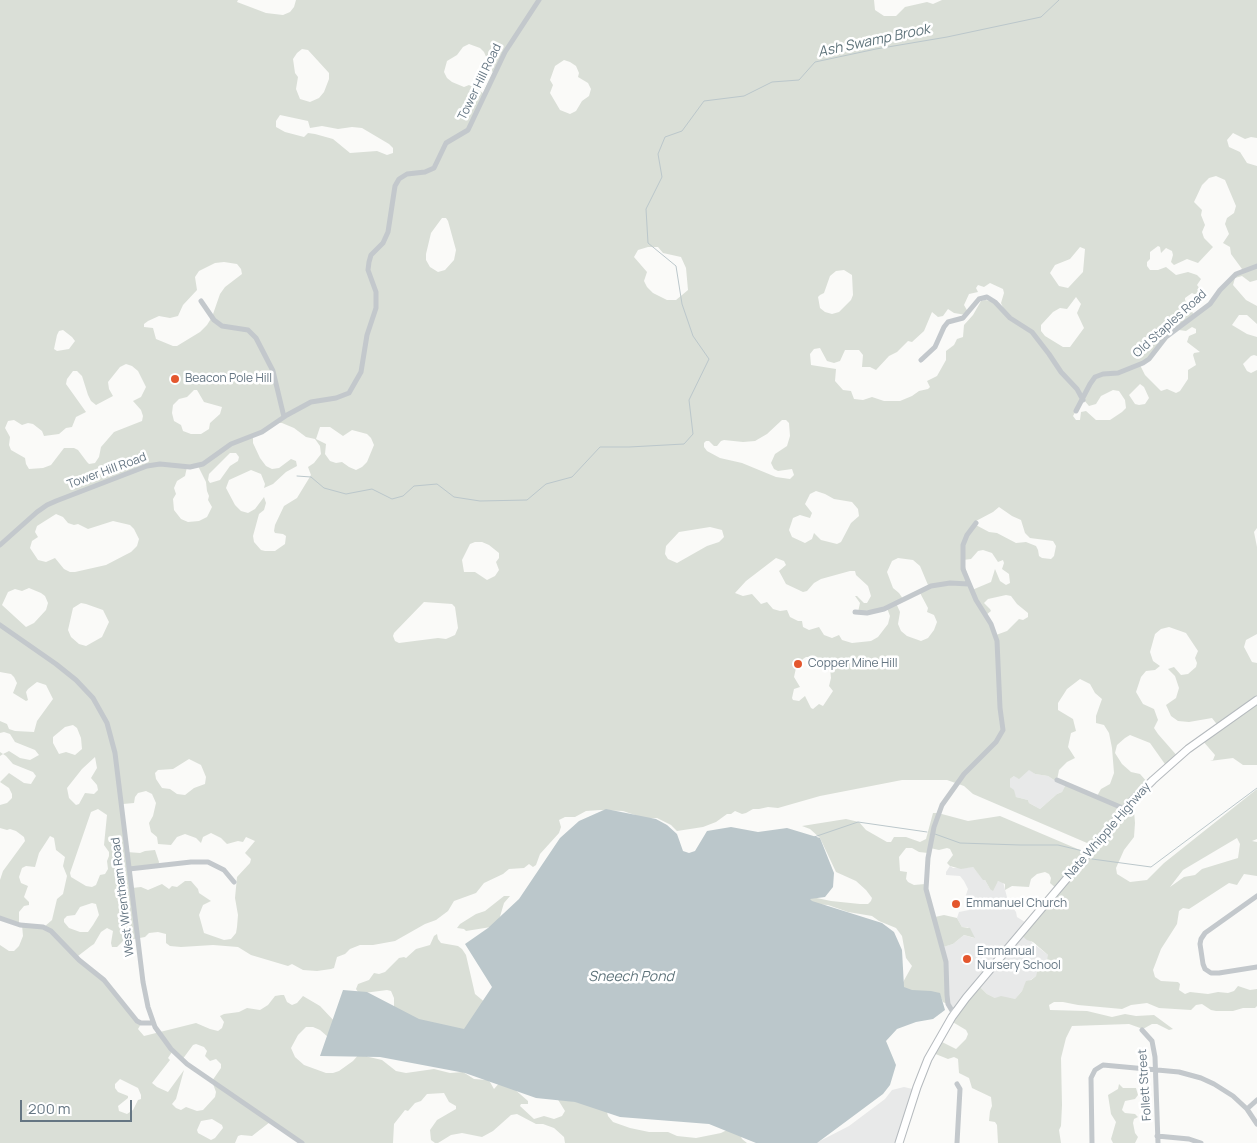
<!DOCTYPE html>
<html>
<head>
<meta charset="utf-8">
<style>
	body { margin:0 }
	#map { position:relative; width:1257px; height:1143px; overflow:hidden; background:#fafaf8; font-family:Manrope,sans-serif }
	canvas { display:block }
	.scale { position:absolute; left:20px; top:1100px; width:112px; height:22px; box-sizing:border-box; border:2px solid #657683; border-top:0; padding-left:6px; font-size:15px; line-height:18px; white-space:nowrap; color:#657683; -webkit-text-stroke:4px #fff; paint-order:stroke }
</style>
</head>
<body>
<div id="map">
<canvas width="1257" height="1143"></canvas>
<div class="scale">200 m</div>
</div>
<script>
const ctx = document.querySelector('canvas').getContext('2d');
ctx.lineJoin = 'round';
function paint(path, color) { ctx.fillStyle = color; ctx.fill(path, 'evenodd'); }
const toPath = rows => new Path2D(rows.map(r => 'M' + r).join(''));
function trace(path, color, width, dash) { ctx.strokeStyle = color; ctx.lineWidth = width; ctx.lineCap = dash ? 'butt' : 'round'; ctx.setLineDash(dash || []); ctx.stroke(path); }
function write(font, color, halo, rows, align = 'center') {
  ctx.font = font + ' Manrope,sans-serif'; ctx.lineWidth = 5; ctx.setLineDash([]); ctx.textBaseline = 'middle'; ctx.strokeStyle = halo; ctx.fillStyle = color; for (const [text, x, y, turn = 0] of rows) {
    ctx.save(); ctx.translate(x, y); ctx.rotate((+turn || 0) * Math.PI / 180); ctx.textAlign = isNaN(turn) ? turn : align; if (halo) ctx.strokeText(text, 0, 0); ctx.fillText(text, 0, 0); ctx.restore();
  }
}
paint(toPath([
	[1029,769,1035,774,1048,776,1054,780,1066,784,1062,792,1057,794,1040,809,1029,803,1028,800,1016,797,1010,787,1010,779,1014,776],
	[950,866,953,868,973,867,983,879,984,878,985,880,990,889,998,881,1003,882,1008,901,1016,912,1017,917,1028,924,1029,940,1048,955,1048,958,1036,976,1026,983,1022,991,1015,999,995,998,987,994,978,985,955,1014,948,1003,942,947,953,944,964,935,974,938,968,927,962,927,957,918,959,912,969,910,969,906,966,902,965,898,968,889,964,881,960,876,946,875,946,872],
	[904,1087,917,1090,900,1143,816,1143,849,1126,885,1099,892,1090]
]), '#e8e9e9');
paint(toPath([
	[0,0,238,0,237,2,266,13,283,15,290,12,294,7,296,0,874,0,875,10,884,16,896,16,905,7,927,2,933,4,942,0,1257,0,1257,138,1251,137,1245,139,1233,133,1227,140,1229,147,1240,152,1247,163,1257,166,1257,280,1250,282,1242,276,1235,278,1233,285,1246,300,1257,306,1257,324,1247,315,1239,315,1232,325,1247,334,1257,337,1257,356,1254,355,1251,356,1243,364,1247,371,1251,373,1257,370,1257,528,1254,532,1257,547,1257,634,1246,640,1244,647,1252,662,1257,663,1257,765,1243,765,1233,758,1210,761,1213,760,1215,755,1202,740,1219,727,1212,718,1189,722,1178,721,1171,716,1166,705,1176,698,1179,688,1175,676,1168,669,1174,667,1181,675,1188,674,1196,667,1197,663,1195,658,1198,651,1186,633,1169,627,1161,629,1155,634,1150,652,1153,661,1160,666,1155,670,1146,671,1141,677,1136,692,1143,704,1154,709,1158,720,1154,728,1158,734,1179,758,1167,767,1150,743,1130,735,1125,738,1117,745,1115,753,1122,764,1131,772,1140,774,1149,784,1129,806,1134,811,1135,823,1134,837,1124,850,1116,868,1117,874,1130,882,1147,880,1164,863,1257,789,1257,839,1252,841,1257,842,1257,876,1244,874,1237,885,1229,883,1189,909,1183,908,1179,911,1177,924,1161,949,1153,970,1155,977,1161,981,1178,982,1180,984,1179,990,1185,994,1190,992,1208,994,1218,992,1228,993,1234,991,1238,986,1250,990,1257,989,1257,1006,1255,1008,1243,1008,1233,1011,1216,1011,1211,1010,1202,1004,1196,1005,1191,1010,1159,1008,1147,1003,1131,1005,1122,1009,1078,1005,1063,1002,1054,1002,1049,1005,1050,1010,1087,1011,1112,1017,1125,1014,1136,1016,1154,1015,1173,1029,1169,1030,1157,1024,1152,1024,1143,1029,1129,1024,1072,1026,1066,1038,1061,1058,1062,1105,1061,1126,1059,1130,1061,1143,998,1143,997,1125,995,1122,989,1121,990,1111,992,1106,991,1097,972,1088,969,1078,959,1073,958,1059,954,1057,948,1059,933,1053,940,1041,956,1049,966,1039,968,1034,966,1030,951,1021,978,985,987,994,995,998,1001,996,1015,999,1022,991,1026,981,1031,980,1036,976,1038,969,1047,960,1048,955,1033,942,1027,940,1020,934,1057,889,1050,883,1051,878,1049,874,1045,872,1037,874,1031,879,1029,887,1012,886,1005,890,1005,884,998,881,993,891,990,889,985,880,983,880,973,867,961,869,950,866,947,863,953,855,950,849,947,848,939,850,930,848,928,853,919,852,912,848,906,848,899,857,900,871,907,872,906,879,908,882,914,885,925,884,935,917,944,915,957,918,962,927,970,928,975,938,964,935,953,944,943,947,947,1004,943,1002,939,993,915,993,903,987,902,984,912,966,906,958,902,936,896,928,879,921,872,916,848,912,828,905,813,904,809,899,812,897,831,901,860,904,868,904,871,901,872,898,866,890,856,881,836,872,820,838,810,829,802,826,846,819,859,822,866,830,887,842,891,842,894,837,906,837,920,842,926,839,933,813,938,813,968,821,1000,816,1087,853,1094,846,973,794,964,786,947,780,902,780,820,796,778,808,768,807,759,809,753,809,746,813,742,814,735,811,731,814,727,814,716,822,703,827,677,831,671,825,657,818,644,818,623,811,600,810,586,811,575,817,565,817,559,820,561,827,559,833,540,854,536,865,533,867,529,864,524,868,509,869,503,874,484,883,476,893,454,901,448,911,436,920,425,924,395,941,373,945,360,945,350,949,345,954,337,957,334,968,331,969,317,971,303,970,292,964,288,966,251,955,238,947,213,945,181,947,170,946,166,943,166,934,158,932,149,933,145,937,123,941,117,947,112,947,111,943,113,931,107,928,101,932,94,944,91,946,78,956,105,982,141,1024,138,1029,144,1036,196,1023,210,1029,218,1031,222,1028,224,1022,220,1016,224,1014,239,1012,247,1008,260,1010,268,1005,275,996,281,995,284,995,287,1002,292,1005,297,1003,303,996,320,1006,337,1024,328,1037,320,1030,313,1027,306,1027,298,1035,291,1048,295,1057,304,1065,326,1073,333,1073,339,1071,353,1061,360,1053,369,1057,382,1060,396,1071,406,1073,434,1069,450,1073,463,1072,474,1079,487,1080,490,1082,494,1089,501,1081,505,1081,528,1101,528,1104,521,1104,520,1106,534,1119,544,1116,554,1119,562,1116,565,1111,557,1098,606,1108,608,1116,613,1122,630,1128,649,1132,668,1132,677,1136,696,1138,721,1133,729,1129,740,1134,742,1139,747,1143,565,1143,564,1137,554,1128,543,1124,536,1124,517,1114,511,1115,493,1131,482,1137,462,1133,451,1135,438,1143,435,1143,431,1140,430,1130,437,1120,456,1109,456,1106,449,1102,444,1093,427,1094,421,1101,415,1103,408,1111,405,1110,394,1124,393,1143,302,1143,270,1122,252,1136,241,1135,238,1136,235,1143,0,1143,0,945,9,951,14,951,19,946,23,936,22,925,44,927,52,920,57,899,63,894,67,876,63,866,65,857,56,850,54,838,50,836,39,853,35,867,26,866,22,868,19,877,21,883,28,886,24,897,29,902,29,905,24,906,19,912,19,924,0,920,0,880,3,871,25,841,24,837,16,831,10,829,7,830,0,828,0,805,7,803,12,798,12,794,9,788,0,782,9,773,24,783,31,784,36,776,33,772,13,764,6,756,3,754,0,756,0,752,3,754,9,751,20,758,30,760,39,755,35,750,15,742,10,734,4,732,0,733,0,721,7,724,9,729,15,731,34,732,37,721,53,699,46,685,37,682,28,689,26,692,28,700,26,701,13,693,17,683,14,677,11,674,0,672],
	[469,44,480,48,484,52,487,59,484,67,493,72,483,93,469,85,464,87,452,82,447,78,444,72,447,61,457,55,463,47],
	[302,49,308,50,329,73,329,79,324,92,319,98,310,102,300,99,296,89,298,77,295,73,293,59,297,53],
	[564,60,570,62,576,66,579,73,578,77,588,83,591,89,589,96,582,101,576,111,570,114,560,110,550,93,553,85,550,80,555,66],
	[280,115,308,121,310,128,322,126,338,129,352,127,362,128,389,144,393,148,393,153,387,155,377,151,350,153,333,139,315,134,308,133,304,137,285,132,276,127,276,121],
	[1216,176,1225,180,1236,206,1234,213,1227,218,1225,224,1229,234,1223,243,1230,247,1231,254,1242,269,1206,306,1194,315,1185,300,1185,298,1192,293,1196,295,1200,289,1197,285,1201,279,1197,275,1188,272,1176,275,1166,267,1158,270,1150,270,1147,266,1147,262,1150,259,1150,252,1158,246,1160,247,1161,253,1166,248,1172,251,1173,255,1171,262,1174,265,1187,259,1198,263,1213,247,1204,238,1202,232,1205,225,1201,215,1202,210,1194,202,1202,185,1209,178],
	[442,218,446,218,448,221,456,250,454,260,445,270,438,272,430,267,426,260,426,254,431,233],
	[648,247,658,247,663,253,681,257,686,268,688,290,676,300,667,300,653,293,647,287,644,281,647,272,634,257,638,250],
	[1080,247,1085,249,1083,272,1068,288,1059,286,1050,273,1055,265,1070,259],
	[224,262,237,264,241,269,242,274,225,287,220,294,212,317,207,325,200,332,177,346,173,346,156,339,153,328,144,327,144,324,148,321,159,316,170,318,178,316,183,305,197,290,195,277,199,271,215,263],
	[844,270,852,275,853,295,851,300,839,312,832,314,825,312,820,308,818,297,820,295,824,293,830,276,836,271],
	[990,283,1003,289,1004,293,1001,303,1005,312,992,301,985,300,981,301,973,315,964,325,963,337,957,339,954,345,946,351,946,360,937,376,927,381,930,387,928,389,919,391,912,396,900,401,884,401,872,397,863,400,854,399,851,391,843,390,835,381,836,369,811,365,810,354,814,349,820,348,827,361,834,363,840,361,845,350,859,350,863,355,862,367,870,367,876,370,889,356,897,352,908,341,912,342,924,331,932,312,938,317,943,316,948,309,954,313,966,315,968,312,964,305,969,294,978,292,976,288,978,285,984,287],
	[1076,297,1081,304,1077,313,1084,328,1070,347,1063,347,1045,336,1041,331,1041,325,1053,312,1060,308,1067,309],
	[1192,327,1196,329,1196,333,1189,336,1187,342,1200,352,1194,353,1193,355,1196,365,1188,370,1188,379,1180,391,1176,393,1167,389,1161,391,1145,375,1140,365,1177,328,1179,330,1186,331],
	[63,330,72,337,75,341,69,349,57,351,54,349,57,335,59,331],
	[126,364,132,366,138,371,146,387,141,397,133,401,141,410,143,416,142,421,114,432,101,447,99,457,95,463,89,464,87,462,78,450,74,448,64,448,51,465,43,468,29,469,26,464,25,458,11,450,9,445,10,437,5,428,8,421,14,420,22,425,28,423,33,424,42,431,44,436,59,434,66,428,72,427,76,417,86,412,66,384,67,379,73,371,77,371,82,376,88,395,91,401,96,405,113,396,109,389,108,382,120,367],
	[1140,384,1144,387,1149,398,1145,404,1139,405,1135,404,1129,395],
	[194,390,197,390,204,402,222,407,220,414,210,423,209,429,201,434,191,434,183,431,181,425,174,421,172,413,173,405,179,399,187,397],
	[1113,390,1119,391,1125,400,1126,408,1122,412,1110,420,1096,420,1086,411,1081,412,1080,420,1076,420,1073,416,1083,399,1089,406,1096,404,1101,396],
	[782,420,786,420,789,423,790,436,787,446,775,454,771,463,774,469,778,471,792,469,794,475,790,479,776,477,742,463,720,458,707,451,704,447,704,443,706,441,709,441,714,446,717,446,721,441,724,440,743,442,755,441,767,434],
	[274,423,282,423,294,428,306,437,315,439,320,446,321,454,314,463,308,467,311,475,297,498,284,506,275,525,274,531,275,533,283,534,286,536,285,544,275,551,265,551,261,550,254,542,253,536,259,514,264,510,266,503,264,497,255,509,248,513,241,511,235,505,226,488,229,480,251,470,261,474,265,484,264,488,273,484,286,472,297,466,296,461,291,459,279,468,272,469,266,466,260,458,253,443,253,436],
	[320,427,330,427,343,436,352,430,367,434,371,438,374,445,367,462,362,467,356,470,349,467,342,462,336,463,330,461,325,454,326,444,316,439],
	[230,453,236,453,239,457,238,461,230,466,220,480,210,483,208,480,209,474],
	[198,466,206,482,207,491,209,496,208,500,212,507,207,517,199,521,188,522,181,519,174,510,173,499,176,494,174,488,177,481,185,476,187,467],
	[816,491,825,494,834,499,852,502,858,509,859,516,851,523,841,542,837,544,821,540,814,533,812,539,805,543,792,537,789,530,793,518,800,515,810,518,812,513,805,504,810,494],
	[999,507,1012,516,1021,520,1025,533,1030,538,1053,541,1056,546,1054,556,1051,559,1042,558,1039,556,1038,550,1036,546,1026,542,1016,543,997,533,989,532,974,524,976,521,993,512],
	[56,514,63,517,68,523,74,525,78,524,88,529,113,521,130,525,134,529,139,539,137,546,131,552,106,565,75,572,70,572,64,569,55,558,46,562,38,560,30,548,32,541,38,537,35,532,37,526],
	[710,527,722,530,724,537,719,542,707,546,677,563,668,559,665,554,666,546,679,532],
	[475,542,482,542,489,545,499,553,499,558,496,562,499,570,495,576,487,580,475,572,464,572,462,560,470,544],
	[983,550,992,553,998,562,1003,560,1004,563,1002,569,1009,574,1010,583,1006,585,1000,581,995,569,991,582,972,590,963,560,971,559,978,551],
	[776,558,784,561,786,565,779,571,786,584,803,592,807,591,814,583,821,579,850,571,855,571,856,575,868,586,871,596,867,603,864,603,857,596,855,596,860,603,858,612,887,608,890,616,888,624,878,637,871,641,852,643,842,640,839,635,832,638,824,635,819,627,809,630,803,627,802,621,798,621,790,617,787,610,780,611,773,609,767,602,761,604,752,594,743,596,735,593,746,581],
	[898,558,913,560,920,566,928,585,919,591,928,608,927,612,934,615,937,622,934,630,928,638,921,641,907,636,901,631,898,624,900,612,896,603,903,599,899,593,893,588,887,572,892,561],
	[29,588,41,593,45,596,48,603,46,610,34,623,26,627,2,605,8,592,15,589,22,591],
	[1006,595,1011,596,1017,604,1028,613,1028,617,1023,620,1019,619,1007,631,996,635,986,615,991,611,990,609,984,603,988,599],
	[424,602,452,604,455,607,458,628,455,635,446,639,438,638,399,643,395,641,393,636,394,633],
	[81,603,86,604,103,610,109,622,102,637,86,646,79,644,71,637,68,630,73,608],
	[806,657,816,657,823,659,830,668,831,678,829,686,833,691,823,706,819,704,813,709,811,708,805,696,799,701,793,700,792,698,794,689,800,687,794,677,796,668,803,659],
	[1080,679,1090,684,1095,693,1102,699,1096,716,1096,723,1104,725,1109,733,1112,748,1114,773,1110,784,1101,789,1097,796,1066,784,1062,792,1057,794,1040,809,1029,803,1028,800,1016,797,1014,790,1010,787,1010,779,1014,776,1019,779,1029,770,1035,774,1048,776,1054,780,1057,780,1059,770,1067,762,1075,758,1068,747,1071,733,1076,731,1073,719,1058,710,1058,703,1067,689],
	[73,725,77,728,81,738,82,749,75,755,66,752,59,754,53,743,53,737,65,727],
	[95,757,97,768,91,778,97,785,98,790,94,794,85,793,79,804,76,805,69,798,67,788,82,769],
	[189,759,201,765,206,777,205,784,194,788,185,795,177,794,170,789,162,788,156,779,155,773,158,770,173,769],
	[146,791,152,794,156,803,153,816,149,823,151,832,157,837,158,844,171,845,177,837,185,834,196,838,201,843,203,837,211,833,221,838,227,844,238,841,243,842,246,837,255,841,245,853,251,859,250,863,237,877,235,898,238,915,237,927,236,933,231,939,224,940,204,933,199,915,203,905,211,901,199,893,198,889,191,881,185,881,177,887,172,886,169,889,162,884,148,890,141,887,132,888,130,869,158,866,159,862,155,850,145,851,140,853,127,852,123,804,134,803,135,797,138,793],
	[98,809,107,815,104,845,109,852,109,856,107,861,108,869,105,874,100,875,96,885,92,887,86,886,71,877,70,873,91,812],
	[1237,838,1240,844,1238,858,1202,869,1195,875,1184,877,1170,887,1183,870],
	[92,903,96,904,99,915,93,925,88,932,80,932,69,928,64,922,64,919,67,916,75,915,80,907],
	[196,1044,204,1047,207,1051,205,1056,210,1061,216,1059,221,1064,221,1068,212,1081,216,1092,215,1097,203,1110,197,1111,186,1107,181,1110,176,1108,172,1104,176,1099,184,1070,168,1092,157,1087,152,1083,170,1060,168,1058,172,1052,182,1060,193,1045],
	[120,1079,138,1088,141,1095,141,1099,138,1100,133,1110,127,1114,119,1111,118,1106,128,1098,128,1096,118,1092,115,1088,115,1084],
	[212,1119,222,1125,223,1128,215,1138,211,1140,198,1133,197,1130,201,1121],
	[504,896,510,896,504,903,499,920,491,927,466,931,464,929,457,928,460,924,476,914,485,911],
	[437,934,438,939,441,943,458,946,462,949,466,955,475,994,487,1004,467,1041,394,1010,394,998,391,991,387,990,364,993,358,992,356,989,358,984,369,980,374,973,379,974,385,972,399,958,404,957,406,958,416,949,430,945,434,936],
	[1119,1084,1123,1088,1136,1088,1138,1095,1135,1099,1125,1101,1122,1110,1125,1113,1135,1114,1138,1117,1134,1119,1133,1123,1135,1133,1138,1137,1135,1143,1113,1143,1111,1139,1116,1122,1111,1114,1108,1095,1118,1089]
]), '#dadfd7');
paint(toPath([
	[606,809,656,819,667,825,677,834,683,851,689,853,695,851,707,831,731,827,758,832,787,828,820,838,834,873,833,887,825,897,810,899,812,901,882,923,894,932,902,950,904,987,912,990,931,991,940,993,945,1010,933,1019,916,1022,897,1029,886,1041,896,1065,890,1085,883,1094,817,1143,756,1143,709,1124,620,1117,575,1102,536,1098,465,1073,380,1057,320,1056,343,990,367,992,419,1019,464,1029,492,987,465,944,488,928,519,899,560,838,579,821]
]), '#bbc7cb');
trace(toPath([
	[297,476,311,477,324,488,346,494,372,489,392,499,403,496,414,486,437,484,454,497,480,501,527,500,546,484,572,477,600,447,629,447,684,444,693,434,689,400,709,359,693,336,682,304,676,266,648,243,646,209,662,177,658,154,665,137,682,131,704,101,744,96,772,82,799,80,815,62,876,49,947,37,1041,17,1059,0],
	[935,834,960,843,1020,845,1058,845,1083,851],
	[814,837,858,822,927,832],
	[1092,859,1151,867,1257,788]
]), '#bbc7cb', 1);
const major = toPath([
	[899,1143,917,1087,928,1059,952,1017,966,998,1133,800,1153,780,1188,749,1257,700]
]);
trace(major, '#b5babe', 9);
trace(toPath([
	[201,301,214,320,222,326,248,330,256,338,273,371,284,417],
	[921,360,935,347,944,327,948,322,963,318,979,299,987,297,995,302,1010,318,1032,332,1049,354,1061,372,1077,389,1083,400],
	[1076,411,1090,384,1095,377,1103,374,1118,373,1143,363,1149,359,1166,337,1210,304,1220,290,1236,274,1257,266],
	[0,545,37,512,47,505,56,501,147,466,160,464,190,467,203,464,231,444,262,432,287,415,311,402,336,398,349,393,361,372,367,335,376,308,376,292,368,270,369,262,371,255,383,243,388,232,395,186,399,179,407,174,425,172,434,168,446,143,468,130,505,52,539,0],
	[855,612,867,613,884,609,931,586,950,583,969,584],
	[0,625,56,664,76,680,93,698,107,723,115,753,143,982,148,1007,155,1027,171,1049,187,1064,302,1143],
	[1057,780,1125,809],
	[129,869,191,862,208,862,224,870,234,882],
	[1257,896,1205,933,1201,939,1200,944,1203,964,1205,969,1211,973,1219,973,1257,967],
	[0,918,20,925,43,927,51,931,79,960,104,980,137,1021,141,1023,153,1023],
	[954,1014,948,1004,947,995,946,962,926,889,928,858,934,827,942,805,964,774,996,742,1003,730,1000,708,997,641,991,624,976,600,963,569,963,545,967,535,976,523],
	[1142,1030,1152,1041,1155,1057,1158,1143],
	[957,1084,960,1089,957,1143],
	[1247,1109,1257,1100],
	[1157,1136,1189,1139,1201,1143],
	[1092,1143,1091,1078,1095,1070,1103,1065,1179,1072,1201,1078,1214,1084,1233,1096,1247,1109,1257,1124]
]), '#c3c8cc', 5);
trace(major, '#fff', 7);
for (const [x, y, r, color] of [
	[175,379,5,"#e4572e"],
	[798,664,5,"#e4572e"],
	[956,904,5,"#e4572e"],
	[967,959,5,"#e4572e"]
]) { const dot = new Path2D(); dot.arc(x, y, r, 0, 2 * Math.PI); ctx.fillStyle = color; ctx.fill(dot); trace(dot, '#fff', 2); }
write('12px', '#657683', '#fff', [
	["Tower Hill Road",480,82,-64],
	["Old Staples Road",1170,324,-42],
	["Tower Hill Road",107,471,-20],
	["Nate Whipple Highway",1108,831,-49],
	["West Wrentham Road",123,897,-97],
	["Follett Street",1145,1085,-94]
]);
write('12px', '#657683', '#fff', [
	["Beacon Pole Hill",185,379],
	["Copper Mine Hill",808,664],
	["Emmanuel Church",966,904],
	["Emmanual",977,952],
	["Nursery School",977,966]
], 'left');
write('italic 14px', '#60757c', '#fff', [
	["Ash Swamp Brook",874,41,-12],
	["Sneech Pond",631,977]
]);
</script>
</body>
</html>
